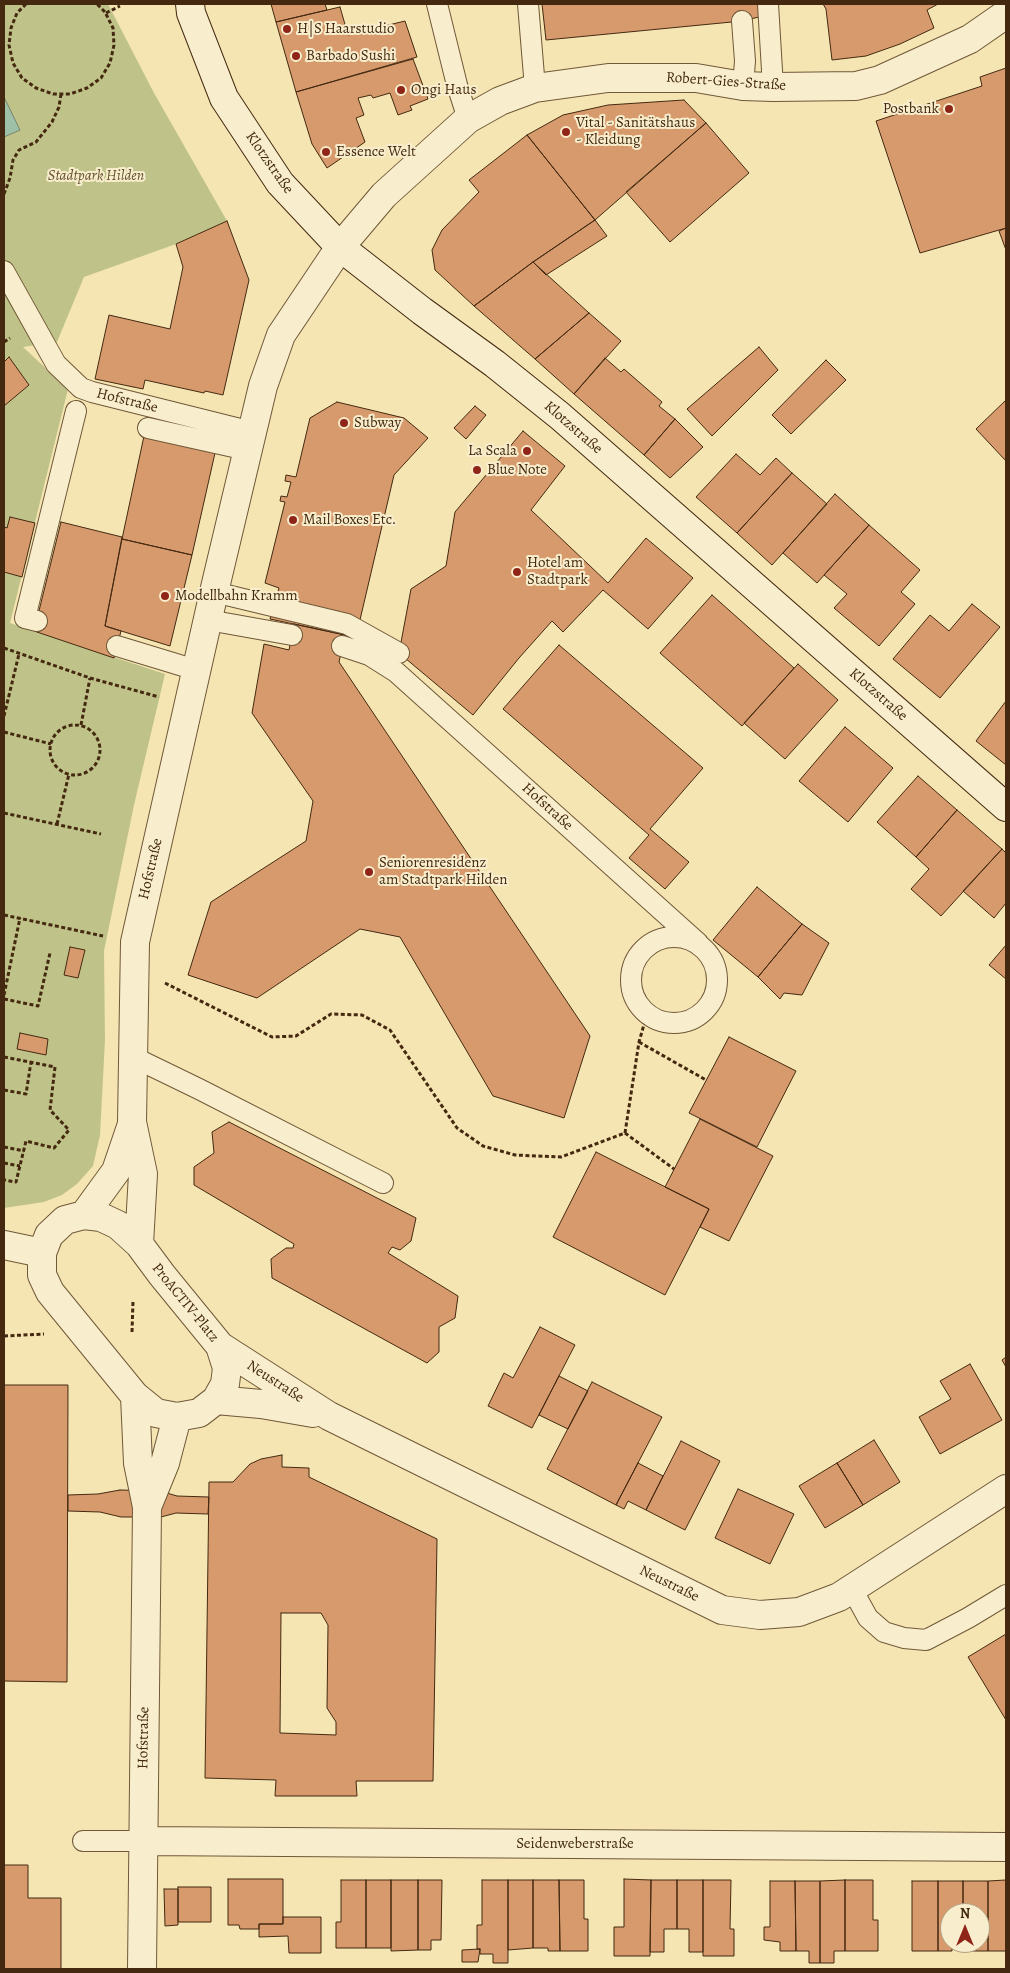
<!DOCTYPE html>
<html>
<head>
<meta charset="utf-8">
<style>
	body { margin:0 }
	#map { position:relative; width:1010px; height:1973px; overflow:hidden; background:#f4e5b2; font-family:Alegreya,serif }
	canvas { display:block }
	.frame { position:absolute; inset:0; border:5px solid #442910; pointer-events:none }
	.north { position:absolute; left:940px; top:1903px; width:50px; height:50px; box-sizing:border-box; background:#f8eecd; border:1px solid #b09f81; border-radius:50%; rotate:0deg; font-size:14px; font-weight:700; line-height:20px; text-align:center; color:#442910 }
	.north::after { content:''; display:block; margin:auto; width:18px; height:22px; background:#8f2418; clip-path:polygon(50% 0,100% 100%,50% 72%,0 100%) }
</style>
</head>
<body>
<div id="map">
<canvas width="1010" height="1973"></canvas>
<div class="frame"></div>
<div class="north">N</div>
</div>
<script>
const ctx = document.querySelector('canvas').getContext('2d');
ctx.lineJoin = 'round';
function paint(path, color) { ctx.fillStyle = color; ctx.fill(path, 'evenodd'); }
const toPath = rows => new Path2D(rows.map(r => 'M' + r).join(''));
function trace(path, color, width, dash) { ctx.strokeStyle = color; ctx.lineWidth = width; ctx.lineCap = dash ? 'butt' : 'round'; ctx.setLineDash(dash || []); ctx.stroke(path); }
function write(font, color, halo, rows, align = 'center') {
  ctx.font = font + ' Alegreya,serif'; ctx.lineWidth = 4; ctx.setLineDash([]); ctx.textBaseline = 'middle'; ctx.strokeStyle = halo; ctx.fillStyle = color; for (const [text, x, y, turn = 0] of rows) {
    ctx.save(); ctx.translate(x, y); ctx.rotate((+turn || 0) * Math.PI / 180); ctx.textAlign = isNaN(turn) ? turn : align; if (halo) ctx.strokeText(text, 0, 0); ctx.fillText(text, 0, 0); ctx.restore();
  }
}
paint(toPath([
	[4,4,108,4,154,93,227,221,176,244,84,277,57,342,23,347,68,389,10,623,165,674,134,805,104,951,105,1040,100,1135,93,1166,77,1184,62,1195,44,1202,4,1208]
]), '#c0c389');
const water = toPath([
	[4,97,20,130,4,137,4,97]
]);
paint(water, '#9dc0a7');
trace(water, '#79846b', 1);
const building = toPath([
	[271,4,325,4,327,10,276,22,271,4],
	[542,4,758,4,759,17,742,21,546,40,542,4],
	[823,4,938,4,927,10,934,28,900,44,866,56,832,60,826,9,823,4],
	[340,7,348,35,405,21,417,57,296,92,276,22,340,7],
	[413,59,428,99,410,106,412,110,398,115,390,93,373,98,371,95,358,98,364,115,356,118,365,142,327,168,312,144,296,92,413,59],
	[1006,68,1006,228,920,253,876,121,982,86,980,77,1006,68],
	[684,100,706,123,595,220,527,135,563,115,608,105,684,100],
	[706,123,749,173,670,242,626,192,706,123],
	[527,135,595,220,533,262,474,306,435,270,432,250,442,230,479,192,469,180,527,135],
	[595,220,607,236,546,275,533,262,595,220],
	[227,221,249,280,223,395,205,391,204,393,145,380,143,389,95,379,109,315,170,329,183,267,176,244,227,221],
	[1006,228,1006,250,999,231,1006,228],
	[533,262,589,313,535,359,474,306,533,262],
	[589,313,621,341,574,394,535,359,589,313],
	[759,347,778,370,712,436,687,409,759,347],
	[9,357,29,385,4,406,4,362,9,357],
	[605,358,621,372,624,369,662,402,659,406,675,419,644,455,574,394,605,358],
	[826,360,846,380,791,434,772,415,826,360],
	[1006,400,1006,461,976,429,1006,400],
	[337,402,404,418,428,438,394,475,359,624,348,622,345,635,270,619,279,588,265,583,285,502,280,501,281,496,287,497,291,482,285,481,286,475,296,477,310,418,337,402],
	[475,406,486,415,466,439,454,428,475,406],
	[675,419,703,447,670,478,644,455,675,419],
	[523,431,565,466,531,510,608,583,646,538,693,578,648,629,603,590,563,632,552,621,519,658,473,715,399,653,411,589,446,566,455,512,523,431],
	[144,436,215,453,192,555,122,539,144,436],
	[736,454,760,475,776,458,792,473,737,533,696,497,736,454],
	[792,473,827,504,772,565,737,533,792,473],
	[835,494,869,525,817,583,783,553,835,494],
	[10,517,35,523,22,577,4,572,4,527,7,528,10,517],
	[61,522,122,537,105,626,121,631,114,658,34,631,61,522],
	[869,525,920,570,901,592,915,604,879,646,834,608,847,594,824,575,869,525],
	[122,539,192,555,170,646,105,626,122,539],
	[712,595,794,668,742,726,660,653,712,595],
	[972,604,1000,627,940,698,893,659,930,615,949,631,972,604],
	[294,624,345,635,339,662,590,1036,564,1118,493,1096,400,937,360,929,257,998,188,975,211,902,306,841,313,801,252,713,264,644,289,650,294,624],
	[559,645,703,768,650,829,689,862,665,889,629,858,649,835,503,709,559,645],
	[798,664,838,700,785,759,744,723,798,664],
	[1006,701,1006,765,976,741,1006,701],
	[845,727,893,768,848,822,799,781,845,727],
	[918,776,957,810,916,857,877,822,918,776],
	[957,810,1002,849,941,916,911,889,929,869,916,857,957,810],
	[1002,849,1006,853,1006,903,994,918,963,891,1002,849],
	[757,887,802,924,758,977,713,940,757,887],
	[802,924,829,943,802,995,784,993,780,999,758,977,802,924],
	[1006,945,1006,979,989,965,1006,945],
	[70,947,85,950,78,978,64,975,70,947],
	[20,1033,48,1039,46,1055,17,1049,20,1033],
	[729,1037,796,1071,757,1147,689,1113,729,1037],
	[700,1119,773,1156,729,1241,700,1227,709,1209,665,1187,700,1119],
	[229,1122,416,1218,411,1241,400,1250,392,1247,388,1253,458,1296,455,1318,439,1327,439,1352,427,1363,272,1278,271,1259,286,1248,293,1248,294,1244,194,1185,194,1167,214,1153,212,1132,229,1122],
	[596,1152,709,1209,665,1295,553,1237,596,1152],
	[540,1327,575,1345,532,1428,488,1406,504,1373,513,1378,540,1327],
	[1006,1357,1006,1367,1002,1360,1006,1357],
	[970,1364,1002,1420,940,1454,919,1417,951,1399,940,1381,970,1364],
	[559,1376,588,1391,568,1429,539,1415,559,1376],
	[592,1382,662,1417,616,1505,547,1469,592,1382],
	[4,1385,68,1385,67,1682,4,1681,4,1385],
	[874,1440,900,1482,863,1505,837,1463,874,1440],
	[681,1441,720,1461,685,1530,646,1510,681,1441],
	[282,1455,282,1467,309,1468,309,1477,437,1539,433,1781,356,1781,357,1796,275,1796,276,1780,205,1778,209,1482,233,1482,250,1464,261,1459,282,1455],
	[281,1613,321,1613,328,1625,327,1708,336,1722,336,1735,280,1733,281,1613],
	[638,1463,663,1476,646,1510,628,1501,624,1509,616,1505,638,1463],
	[837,1463,863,1505,825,1528,799,1486,837,1463],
	[738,1489,794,1514,770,1564,715,1538,738,1489],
	[120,1490,160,1491,177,1496,209,1497,208,1514,176,1513,161,1517,121,1517,100,1512,68,1511,68,1495,98,1494,120,1490],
	[1006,1634,1006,1720,968,1657,1006,1634],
	[4,1865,28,1865,28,1898,61,1898,61,1969,4,1969,4,1865],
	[228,1879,283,1879,283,1924,259,1924,259,1929,240,1929,239,1925,228,1925,228,1879],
	[624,1879,651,1880,650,1956,614,1956,614,1927,624,1927,624,1879],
	[341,1880,366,1880,366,1948,336,1948,336,1922,341,1922,341,1880],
	[366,1880,391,1880,391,1948,366,1948,366,1880],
	[391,1880,418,1880,418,1950,391,1951,391,1880],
	[418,1880,442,1880,441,1940,431,1940,431,1950,418,1950,418,1880],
	[482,1880,508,1880,508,1963,493,1963,493,1954,480,1954,480,1949,477,1949,477,1925,482,1925,482,1880],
	[508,1880,533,1880,533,1948,508,1950,508,1880],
	[533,1880,559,1880,560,1951,548,1951,548,1948,533,1948,533,1880],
	[559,1880,584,1880,584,1919,588,1919,588,1951,560,1951,559,1880],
	[651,1880,677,1880,677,1929,664,1929,664,1952,650,1952,651,1880],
	[677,1880,703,1880,703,1952,689,1952,689,1929,677,1929,677,1880],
	[703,1880,731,1880,730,1929,734,1929,734,1956,703,1956,703,1880],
	[845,1880,845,1951,834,1951,834,1963,820,1963,820,1881,845,1880],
	[845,1880,873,1880,873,1920,878,1920,878,1951,845,1951,845,1880],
	[1006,1880,1006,1951,988,1951,988,1881,1006,1880],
	[770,1881,795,1881,796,1951,780,1951,780,1942,764,1940,764,1927,770,1927,770,1881],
	[795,1881,820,1881,820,1963,809,1963,809,1951,796,1951,795,1881],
	[912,1881,938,1881,938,1951,912,1951,912,1881],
	[938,1881,963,1881,963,1913,950,1913,950,1943,952,1943,952,1951,938,1951,938,1881],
	[963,1881,988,1881,988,1951,963,1951,963,1943,980,1943,980,1913,963,1913,963,1881],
	[178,1887,211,1887,211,1922,178,1922,178,1887],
	[164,1889,178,1889,178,1925,165,1926,164,1889],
	[283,1917,321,1917,321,1953,289,1953,288,1936,259,1937,259,1924,283,1924,283,1917],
	[480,1949,478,1962,462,1962,462,1950,480,1949]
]);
paint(building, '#d69a6d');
trace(building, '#442910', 1);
const lane = toPath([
	[437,4,457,85,468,119],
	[528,4,535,88],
	[768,4,773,87],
	[742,21,745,61,743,86],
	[4,271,56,364,81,388,92,392,252,432],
	[148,428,247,450],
	[214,592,347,624,399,653],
	[208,620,292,635],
	[37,621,25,618,76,411],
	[117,646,196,670],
	[342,646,369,655,396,672,698,943],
	'631 980a43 43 0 1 1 86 0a43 43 0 1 1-86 0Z',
	[133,1057,199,1089,383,1183],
	[852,1589,868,1618,884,1632,904,1638,926,1640,968,1618,1006,1595],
	[83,1841,143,1841]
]);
const street = toPath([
	[84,1215,101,1217,118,1225,139,1244,162,1275,220,1346,227,1368,225,1384,216,1400,199,1413,177,1417,156,1413,135,1396,50,1292,42,1275,42,1253,49,1235,65,1220,84,1215],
	[84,1215,116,1171,132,1124],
	[139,1244,143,1174,132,1122,135,942,214,592,263,386,281,335,340,247,384,195,468,119,500,101,535,88,608,78,696,78,743,86,773,87,856,86,880,80,970,39,1006,14],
	[4,1245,42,1253],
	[220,1346,329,1416,722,1610,760,1615,799,1612,839,1597,1006,1489],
	[135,1396,138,1463,147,1507,142,1969],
	[216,1400,261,1404,313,1413],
	[147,1507,165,1463,177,1417],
	[143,1841,1006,1847]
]);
const secondary = toPath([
	[190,4,191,13,224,98,280,183,340,247,422,311,495,364,560,416,1006,807]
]);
trace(lane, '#705838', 22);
trace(street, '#705838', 30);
trace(secondary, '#442910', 30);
trace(toPath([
	[26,4,17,13,11,28,9,45,13,63,22,78,36,88,53,94,70,94,87,88,101,78,110,63,114,45,113,28,105,12,97,4],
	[106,13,120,6],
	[4,194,10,178,13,160,19,150,36,142,52,122,59,107,61,94],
	[4,342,10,338],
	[4,648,90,678,159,697],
	[4,716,19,654],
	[81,725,90,678],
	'50 750a25 25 0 1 1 50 0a25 25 0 1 1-50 0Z',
	[4,732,51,744],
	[4,813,101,834],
	[57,824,69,774],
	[4,915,103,936],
	[165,983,272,1037,296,1036,331,1014,362,1015,390,1030,457,1128,483,1146,515,1155,561,1157,625,1133,639,1042,647,1014],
	[4,995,20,918],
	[4,999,38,1006,50,953],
	[639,1042,706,1080],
	[4,1057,55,1067,50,1110,69,1130,54,1148,26,1141,16,1182,4,1180],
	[4,1090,26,1094,31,1062],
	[625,1133,674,1169],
	[4,1147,24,1151],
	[4,1163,20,1166],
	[132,1332,133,1301],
	[4,1336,44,1334]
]), '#442910', 3, [4, 2.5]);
trace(lane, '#f8eecd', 20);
trace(street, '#f8eecd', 28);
trace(secondary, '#f8eecd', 28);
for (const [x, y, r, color] of [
	[287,29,5,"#8f2418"],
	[296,56,5,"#8f2418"],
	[401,90,5,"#8f2418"],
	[949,109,5,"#8f2418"],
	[566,132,5,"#8f2418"],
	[326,152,5,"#8f2418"],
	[344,423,5,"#8f2418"],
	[527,451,5,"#8f2418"],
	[477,470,5,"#8f2418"],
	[293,520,5,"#8f2418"],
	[517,572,5,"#8f2418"],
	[165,596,5,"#8f2418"],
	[369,872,5,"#8f2418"]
]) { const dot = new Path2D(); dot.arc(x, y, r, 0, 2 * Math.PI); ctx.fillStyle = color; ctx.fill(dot); trace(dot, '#f8eecd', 2); }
write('15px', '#442910', '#f8eecd', [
	["H|S Haarstudio",297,29],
	["Barbado Sushi",306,56],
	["Ongi Haus",411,90],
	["Postbank",939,109,"right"],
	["Vital - Sanitätshaus",576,123],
	["- Kleidung",576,140],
	["Essence Welt",336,152],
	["Subway",354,423],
	["La Scala",517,451,"right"],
	["Blue Note",487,470],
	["Mail Boxes Etc.",303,520],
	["Hotel am",527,563],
	["Stadtpark",527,580],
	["Modellbahn Kramm",175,596],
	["Seniorenresidenz",379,863],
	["am Stadtpark Hilden",379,880]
], 'left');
write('15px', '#442910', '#f8eecd', [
	["Robert-Gies-Straße",726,82,4],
	["Klotzstraße",269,163,55],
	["Hofstraße",127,401,14],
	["Klotzstraße",573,428,41],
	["Klotzstraße",878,695,41],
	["Hofstraße",547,807,42],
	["Hofstraße",151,869,-77],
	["ProACTIV-Platz",185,1303,51],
	["Neustraße",275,1382,33],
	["Neustraße",669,1584,26],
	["Hofstraße",144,1738,-89],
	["Seidenweberstraße",575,1844]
]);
write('italic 15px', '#63502e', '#f8eecd', [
	["Stadtpark Hilden",96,176]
]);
</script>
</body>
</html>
